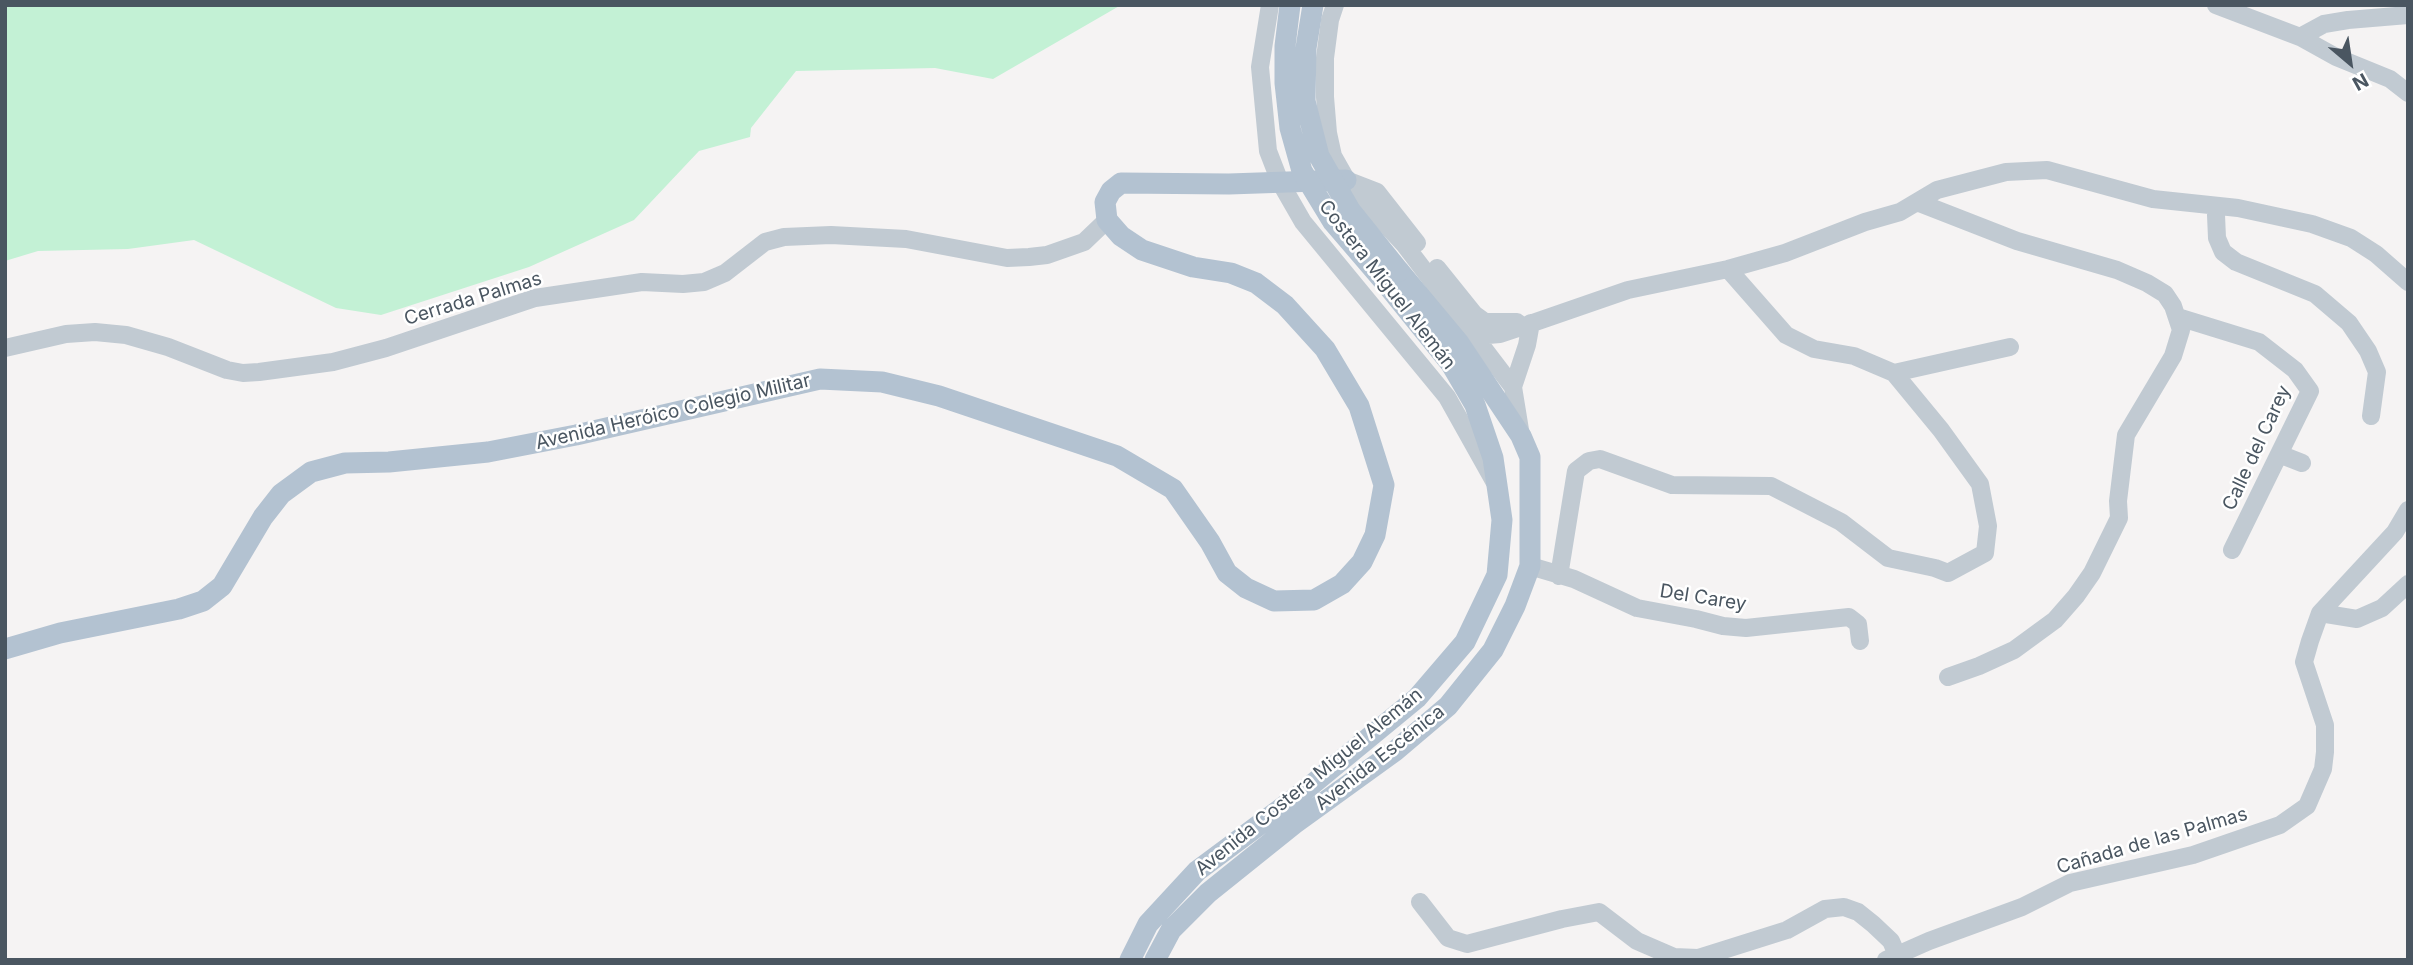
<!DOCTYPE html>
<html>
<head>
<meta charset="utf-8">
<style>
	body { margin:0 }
	#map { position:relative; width:2413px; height:965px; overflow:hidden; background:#f5f3f3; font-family:Inter,sans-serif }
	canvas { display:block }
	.frame { position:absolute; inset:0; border:7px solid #4a5661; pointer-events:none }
	.north { position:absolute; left:2315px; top:28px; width:70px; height:70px; -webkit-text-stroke:5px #fff; paint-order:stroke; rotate:151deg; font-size:19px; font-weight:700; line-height:28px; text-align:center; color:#4a5661 }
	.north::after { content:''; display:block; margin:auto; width:24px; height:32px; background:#4a5661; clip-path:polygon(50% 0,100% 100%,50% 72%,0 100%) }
</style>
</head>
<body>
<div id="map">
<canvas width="2413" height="965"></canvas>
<div class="frame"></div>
<div class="north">N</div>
</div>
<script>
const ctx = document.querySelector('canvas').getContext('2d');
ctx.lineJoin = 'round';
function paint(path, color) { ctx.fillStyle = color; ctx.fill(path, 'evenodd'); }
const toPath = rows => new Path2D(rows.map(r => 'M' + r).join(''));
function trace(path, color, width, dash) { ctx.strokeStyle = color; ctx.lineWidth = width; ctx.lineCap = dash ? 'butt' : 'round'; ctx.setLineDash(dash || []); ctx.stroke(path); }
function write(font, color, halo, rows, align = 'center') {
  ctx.font = font + ' Inter,sans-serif'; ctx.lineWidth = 5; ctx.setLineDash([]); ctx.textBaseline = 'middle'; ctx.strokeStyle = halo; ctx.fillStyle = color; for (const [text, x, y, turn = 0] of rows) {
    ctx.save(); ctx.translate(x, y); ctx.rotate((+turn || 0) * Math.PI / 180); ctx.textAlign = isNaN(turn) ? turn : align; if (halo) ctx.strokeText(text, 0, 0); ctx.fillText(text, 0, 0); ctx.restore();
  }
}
paint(toPath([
	[5,5,1121,5,993,79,935,68,796,71,751,128,750,137,699,151,634,220,529,267,381,315,336,308,194,240,128,249,38,251,5,261]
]), '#c3f1d5');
trace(toPath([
	[1270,5,1260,67,1268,151,1280,182,1303,222,1447,397,1494,481],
	[1335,5,1330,20,1325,58,1325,97,1328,133,1333,156,1350,186,1404,244,1513,387,1521,436],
	[2216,5,2300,37,2336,57,2390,79,2408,93],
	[2300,37,2324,24,2348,20,2408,15],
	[1346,180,1377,192,1417,243],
	[1917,202,2017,241,2117,270,2147,283,2165,294,2173,306,2181,330,2173,356,2126,435,2118,501,2119,518,2092,573,2076,596,2055,620,2014,650,1979,666,1948,677],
	[2219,206,2216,215,2217,238,2223,252,2236,262,2315,294,2349,323,2368,351,2377,372,2371,416],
	[1437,268,1474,314,1485,322,1517,322],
	[2178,317,2259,342,2295,370,2310,391,2232,550],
	[1476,336,1500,334,1521,327,1628,290,1728,269,1785,253,1865,222,1900,212,1937,190,2006,172,2047,170,2153,199,2238,208,2312,224,2351,238,2376,254,2408,282],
	[5,348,66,334,95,332,126,335,168,347,227,370,243,373,259,372,333,362,386,348,535,298,642,282,683,284,704,282,725,273,765,242,784,237,831,235,906,239,1007,258,1029,257,1047,255,1084,242,1107,220],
	[1894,373,2010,347],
	[1513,387,1527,345,1531,323],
	[2279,454,2302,463],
	[1530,566,1574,579,1637,608,1696,619,1723,626,1746,628,1849,617,1858,624,1860,641],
	[1559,576,1576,471,1589,461,1600,459,1672,485,1771,486,1841,522,1888,558,1935,568,1948,573,1985,553,1988,526,1980,484,1941,430,1894,373,1854,356,1814,349,1786,335,1728,269],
	[2320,613,2357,619,2382,608,2408,584],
	[1420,902,1448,938,1467,944,1562,919,1599,912,1637,941,1674,957,1698,958,1787,930,1825,909,1844,907,1858,912,1873,924,1891,941,1897,955],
	[1886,960,1929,941,2022,907,2070,883,2193,855,2280,825,2307,806,2323,769,2325,752,2325,725,2304,662,2310,641,2320,613,2395,532,2408,510]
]), '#c1cad2', 18);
trace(toPath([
	[5,649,60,633,179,609,203,601,222,586,263,517,281,494,311,472,345,463,389,462,488,452,576,435,820,379,882,382,939,396,1117,456,1173,489,1210,542,1227,573,1246,588,1274,601,1314,600,1342,584,1362,562,1375,535,1384,485,1359,406,1325,349,1285,305,1256,283,1231,273,1193,267,1142,250,1121,236,1107,220,1105,202,1111,191,1121,183,1229,184,1346,180],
	[1130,960,1148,924,1197,871,1298,796,1417,698,1465,642,1497,575,1502,520,1493,458,1475,405,1451,364,1387,285],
	[1155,960,1171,930,1208,893,1294,824,1395,751,1448,706,1493,650,1515,606,1530,566,1530,457,1521,436,1459,343,1399,271]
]), '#b3c2d1', 21);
trace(toPath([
	[1290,5,1285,46,1285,83,1290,128,1302,171,1333,222,1387,285],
	[1313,5,1306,48,1305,101,1319,156,1350,210,1399,271]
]), '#b3c2d1', 21);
write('19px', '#4a5661', '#fff', [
	["Costera Miguel Alemán",1387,285,52],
	["Cerrada Palmas",473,299,-17],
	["Avenida Heróico Colegio Militar",673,412,-13],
	["Calle del Carey",2257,448,-65],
	["Del Carey",1703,598,9],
	["Avenida Escénica",1380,758,-38],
	["Avenida Costera Miguel Alemán",1309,782,-39],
	["Cañada de las Palmas",2152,841,-16]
]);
</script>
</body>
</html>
